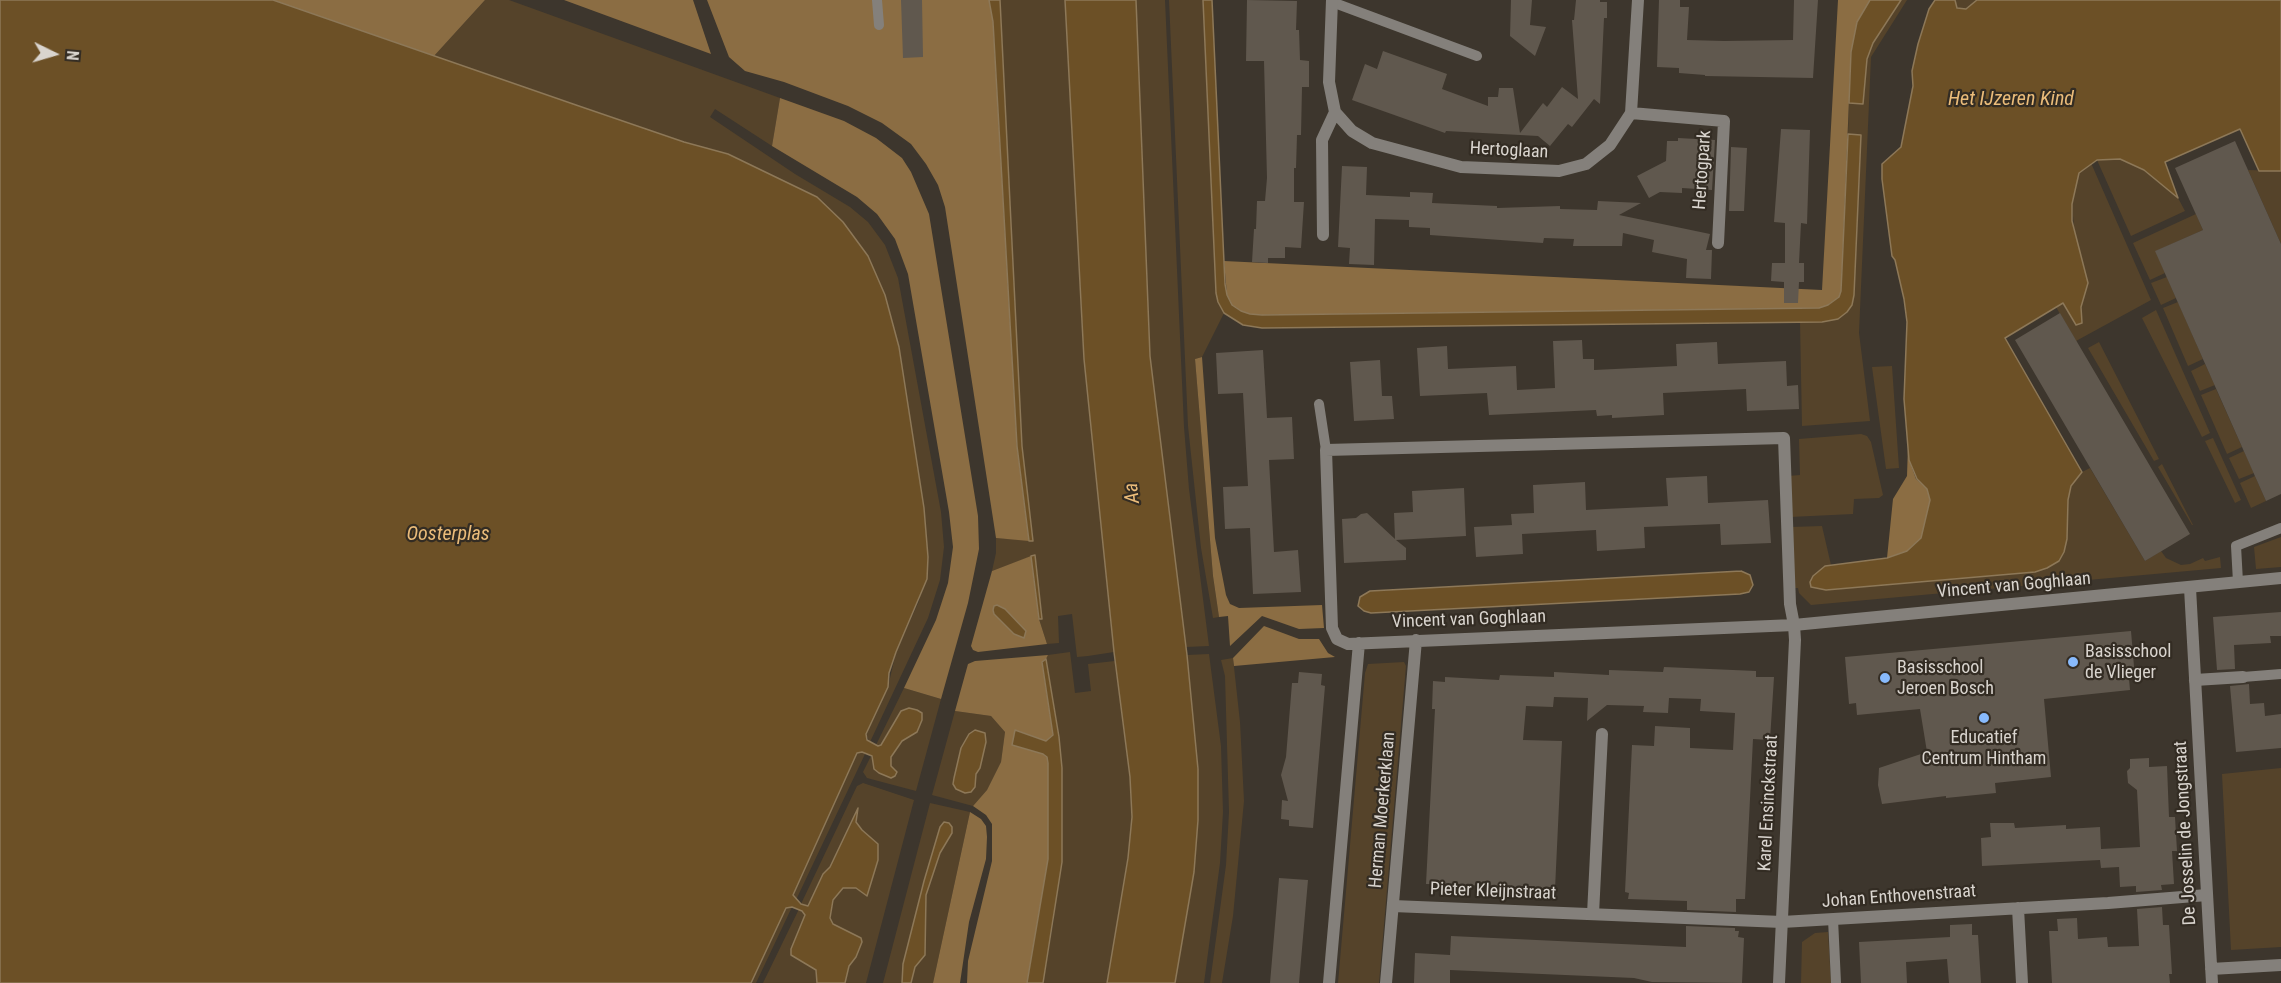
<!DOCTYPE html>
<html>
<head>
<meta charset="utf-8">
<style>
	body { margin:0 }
	#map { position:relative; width:2281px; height:983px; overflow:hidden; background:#3d362d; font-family:"Roboto Condensed",sans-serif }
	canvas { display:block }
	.north { position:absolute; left:24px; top:24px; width:60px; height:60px; -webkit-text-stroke:4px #332c23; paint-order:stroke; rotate:95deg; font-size:16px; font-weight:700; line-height:24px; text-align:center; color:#d9d4ce }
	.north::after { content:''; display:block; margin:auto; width:21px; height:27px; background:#d9d4ce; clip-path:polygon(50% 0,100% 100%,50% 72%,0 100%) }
</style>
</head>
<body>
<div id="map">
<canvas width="2281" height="983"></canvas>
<div class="north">N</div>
</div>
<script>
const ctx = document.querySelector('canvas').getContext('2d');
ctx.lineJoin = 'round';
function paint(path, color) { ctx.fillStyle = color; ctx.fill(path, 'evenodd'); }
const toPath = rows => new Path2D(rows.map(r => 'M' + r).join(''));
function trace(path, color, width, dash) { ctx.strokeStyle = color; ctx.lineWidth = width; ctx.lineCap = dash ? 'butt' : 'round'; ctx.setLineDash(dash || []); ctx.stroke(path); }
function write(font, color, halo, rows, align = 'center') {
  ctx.font = font + ' "Roboto Condensed",sans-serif'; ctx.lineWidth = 4.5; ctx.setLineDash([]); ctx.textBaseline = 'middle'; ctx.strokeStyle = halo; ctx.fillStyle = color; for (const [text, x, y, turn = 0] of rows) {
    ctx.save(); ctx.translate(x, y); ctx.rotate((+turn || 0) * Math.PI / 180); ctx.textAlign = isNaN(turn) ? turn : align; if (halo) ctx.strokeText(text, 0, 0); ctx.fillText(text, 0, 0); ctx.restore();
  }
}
paint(toPath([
	[485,0,509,0,780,98,772,146,715,109,710,117,795,174,850,207,868,222,885,245,898,278,941,512,944,547,940,580,928,618,870,742,866,735,888,687,896,652,919,601,928,557,924,508,899,347,885,295,868,256,843,222,817,197,728,154,684,142,434,56],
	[1000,0,1065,0,1084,359,1114,652,1088,656,1077,657,1072,614,1058,616,1059,643,1047,644,1039,619,1042,618,1035,555,992,571,996,553,996,538,1033,540,1022,446],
	[1136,0,1165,0,1184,427,1189,489,1209,646,1186,647,1150,356],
	[1169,0,1203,0,1216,292,1218,302,1224,313,1202,357,1195,359,1213,576,1219,617,1213,618,1201,548,1188,426],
	[1901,0,1907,0,1871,57,1859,333,1870,421,1802,426,1800,321,1822,322,1852,305,1854,295,1861,135,1848,134,1849,103,1863,104,1867,59,1873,43],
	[1955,0,1977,0,1966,9,1957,8],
	[2120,159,2144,170,2178,198,2185,211,2131,236,2097,160],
	[2091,163,2151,300,2076,341,2056,307,2063,303,2075,325,2082,323,2081,307,2088,283,2075,239,2072,204,2079,173],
	[2248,170,2281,171,2281,244],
	[2196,214,2203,230,2156,251,2165,273,2150,280,2133,243],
	[2167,277,2176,298,2161,305,2151,283],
	[2178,302,2203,359,2188,366,2163,308],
	[2156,310,2210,433,2202,437,2142,318],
	[2099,342,2159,459,2154,461,2088,348],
	[2205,364,2215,385,2200,391,2191,371],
	[1892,366,1899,468,1886,469,1872,367],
	[2216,389,2242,447,2227,454,2201,395],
	[1861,434,1867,436,1871,442,1883,495,1879,498,1854,499,1853,514,1790,517,1788,476,1800,475,1799,439],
	[2213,438,2241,500,2235,503,2205,441],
	[2244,451,2254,473,2239,479,2229,458],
	[2162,464,2193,525,2192,525,2158,467],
	[2090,468,2145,561,2161,551,2166,558,2181,565,2190,564,2203,558,2205,561,2220,557,2221,568,1811,605,1799,593,1798,588,1793,588,1791,527,1822,526,1831,565,1825,566,1810,582,1811,587,1826,590,2067,539,2068,500,2071,486,2082,472],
	[2255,476,2266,501,2251,508,2240,483],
	[2281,537,2281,567,2256,569,2254,547],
	[1070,652,1075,693,1091,691,1088,664,1115,661,1130,777,1132,817,1128,858,1107,983,1043,983,1054,919,1059,737,1046,659,1048,655],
	[1209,654,1221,746,1223,812,1220,863,1204,983,1175,983,1194,872,1198,820,1198,769,1187,655],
	[1233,658,1240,722,1244,801,1233,916,1222,983,1210,983,1226,865,1229,812,1225,676,1221,660],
	[1404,662,1406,666,1379,983,1338,983,1365,673,1368,664],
	[904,688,941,699,916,791,867,778,863,772,871,756,873,759,891,766,891,757,896,748,902,741,908,738,895,720,881,745,876,745],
	[955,711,991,716,1005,732,1001,762,987,790,973,806,932,795],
	[862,752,865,754,796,900,793,895,857,753],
	[2281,768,2281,947,2231,950,2222,774],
	[863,783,914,800,866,983,845,983,849,966,856,957,861,942,857,936,833,924,830,918,833,900,843,888,856,888,867,896,878,860,878,844,862,830,856,822,857,811,830,867,823,874,808,906,801,904,857,786],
	[930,803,970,812,933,983,883,983],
	[792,907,756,983,751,983,786,908],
	[799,909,805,915,791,949,816,970,817,983,763,983],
	[1828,932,1831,983,1801,983,1802,942,1815,933]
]), '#55432a');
paint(toPath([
	[273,0,485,0,434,56],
	[564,0,693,0,711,54],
	[707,0,989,0,993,22,1017,446,1029,541,996,538,945,207,938,185,926,164,911,144,882,123,848,106,784,82,745,71,729,57],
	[1838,0,1870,0,1857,22,1851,52,1841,291,1839,297,1828,305,1819,308,1262,315,1250,314,1241,311,1232,305,1227,295,1224,261,1822,290],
	[780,98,844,121,876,138,902,158,911,172,929,214,978,516,979,549,968,603,941,699,904,688,936,620,948,583,953,547,949,512,908,274,895,239,877,214,857,197,772,146],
	[1202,357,1215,538,1226,595,1230,604,1239,608,1322,605,1324,628,1299,629,1262,616,1230,646,1228,616,1219,617,1213,576,1195,359],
	[1908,445,1909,460,1916,479,1927,489,1930,500,1921,538,1907,551,1887,558,1893,499,1907,476],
	[1031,556,1039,619,1047,644,978,652,973,650,971,646,992,571],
	[1264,626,1299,639,1319,639,1328,653,1335,657,1234,666,1233,658],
	[1048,655,1046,659,1042,662,1053,735,1046,741,1015,730,1013,745,1043,754,1048,757,1048,859,1027,983,967,983,968,961,992,861,992,824,986,815,973,806,987,790,1001,762,1005,732,991,716,955,711,968,664,975,661],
	[970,812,981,819,986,826,987,837,986,859,969,922,960,983,933,983]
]), '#8b6d43');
const water = toPath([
	[0,0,273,0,576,105,684,142,728,154,817,197,843,222,868,256,885,295,899,347,924,508,928,557,927,579,896,652,889,673,888,687,866,734,867,740,878,746,881,745,901,711,909,708,917,710,922,713,922,720,917,732,902,741,891,757,891,766,897,772,895,776,891,778,879,773,874,769,872,756,862,752,857,753,793,895,801,904,808,906,823,874,830,867,858,808,856,822,862,830,878,844,878,860,867,896,856,888,843,888,833,900,830,918,833,924,861,938,862,942,856,957,849,966,845,983,817,983,816,970,791,955,791,949,805,915,802,911,792,907,786,908,751,983,0,983,0,0],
	[989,0,1000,0,1022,446,1033,541,1029,541,1017,446,993,22,989,0],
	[1065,0,1136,0,1150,356,1187,655,1198,769,1198,820,1194,872,1175,983,1107,983,1128,858,1132,817,1130,777,1114,652,1084,359,1065,0],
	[1203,0,1212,0,1225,284,1227,295,1232,305,1241,311,1250,314,1262,315,1819,308,1828,305,1839,297,1841,291,1848,134,1861,135,1854,295,1852,305,1847,312,1838,319,1822,322,1262,328,1243,325,1224,313,1218,302,1216,293,1203,0],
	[1870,0,1901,0,1873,43,1867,59,1863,104,1849,103,1851,52,1857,22,1870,0],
	[1935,0,1955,0,1957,8,1966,9,1977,0,2281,0,2281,171,2259,171,2240,129,2165,162,2178,198,2144,170,2120,159,2097,160,2079,173,2072,204,2072,221,2088,283,2081,307,2082,323,2076,325,2063,303,2005,338,2082,472,2071,486,2068,500,2067,539,2064,552,2059,561,2047,568,2035,572,1826,590,1811,587,1810,582,1813,576,1825,566,1887,558,1907,551,1921,538,1930,500,1927,489,1917,479,1909,460,1904,399,1907,322,1904,299,1895,260,1892,256,1882,179,1882,164,1901,147,1913,86,1912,71,1918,44,1929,9,1935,0],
	[1035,555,1042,619,1039,619,1031,556,1035,555],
	[1741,571,1750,575,1753,585,1749,592,1740,594,1371,613,1364,611,1358,606,1360,597,1370,591,1741,571],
	[997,605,1005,609,1026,631,1024,638,1014,634,994,614,993,610,994,606,997,605],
	[1046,659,1059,737,1062,768,1062,862,1043,983,1027,983,1048,859,1048,763,1047,757,1043,754,1012,745,1015,730,1046,741,1053,735,1042,662,1046,659],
	[975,730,985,733,986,742,980,768,976,774,975,787,971,792,965,793,956,789,953,784,954,778,961,748,969,734,975,730],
	[944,822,949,823,952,827,952,833,940,853,926,895,925,955,915,967,911,983,902,983,903,964,924,881,940,827,944,822]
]);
paint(water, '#6c5026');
trace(water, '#8d7858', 1.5);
paint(toPath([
	[901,0,922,0,923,57,903,58],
	[1247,0,1297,1,1296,30,1299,30,1300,60,1309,61,1309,87,1302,87,1301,135,1297,135,1296,168,1294,168,1294,202,1304,202,1301,248,1285,247,1285,258,1268,258,1268,263,1252,262,1254,229,1256,229,1257,201,1265,201,1267,178,1264,61,1246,61],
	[1511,0,1532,0,1530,25,1546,27,1535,56,1510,36],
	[1576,0,1600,0,1600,2,1607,2,1607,18,1604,18,1600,104,1594,99,1572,127,1568,124,1550,146,1538,136,1446,131,1445,133,1352,100,1365,64,1377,69,1383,51,1447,74,1442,89,1488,106,1488,97,1498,97,1499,88,1513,88,1520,133,1543,103,1547,107,1562,87,1578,99,1572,20,1574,20],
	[1659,0,1680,0,1680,7,1689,7,1687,40,1724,41,1793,40,1794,0,1818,0,1813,78,1705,76,1705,75,1679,73,1679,68,1657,67],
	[1781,129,1810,130,1807,224,1801,223,1799,263,1804,263,1804,282,1799,282,1798,303,1784,303,1784,282,1771,281,1772,263,1785,263,1785,223,1774,222],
	[1678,138,1715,140,1712,190,1682,188,1682,193,1660,192,1649,198,1637,176,1666,161,1667,141,1678,141],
	[2235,141,2281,244,2281,494,2266,501,2155,251,2203,230,2175,168],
	[1731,147,1747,148,1744,211,1729,211],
	[1342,166,1367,167,1366,195,1410,197,1410,192,1433,193,1432,203,1497,206,1497,208,1560,206,1560,209,1597,210,1598,201,1641,203,1619,215,1710,234,1706,250,1712,250,1711,279,1686,278,1687,259,1652,252,1654,240,1623,233,1622,246,1573,246,1574,239,1544,238,1543,243,1430,235,1430,228,1409,227,1409,220,1375,219,1374,265,1349,264,1350,248,1338,247],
	[2060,313,2190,534,2145,561,2015,340],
	[1582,340,1583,359,1594,359,1594,370,1677,366,1676,344,1717,342,1718,364,1786,361,1787,386,1798,385,1799,409,1747,411,1746,389,1663,393,1664,415,1612,418,1612,415,1597,416,1596,410,1489,415,1487,393,1420,396,1417,348,1447,346,1448,369,1516,366,1517,390,1555,388,1553,341],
	[1263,350,1267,418,1292,417,1294,459,1269,460,1274,552,1298,550,1301,592,1253,594,1250,528,1225,529,1223,487,1248,486,1243,393,1218,394,1216,353],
	[1380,360,1382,396,1392,396,1394,419,1354,421,1350,362],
	[1707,476,1708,503,1768,500,1771,543,1721,545,1720,524,1644,527,1645,548,1597,551,1596,530,1522,534,1523,554,1476,557,1474,527,1512,525,1511,514,1534,513,1533,485,1585,482,1586,510,1605,509,1668,506,1666,478],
	[1464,488,1466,536,1396,540,1406,548,1406,560,1344,563,1342,519,1356,518,1361,514,1367,513,1395,539,1394,513,1413,512,1412,491],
	[2281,612,2281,636,2270,636,2271,643,2234,645,2235,669,2217,670,2213,617],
	[2131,631,2135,678,2129,679,2130,690,2044,699,2051,777,1995,783,1996,793,1946,798,1946,796,1882,804,1878,785,1879,768,1927,752,1920,709,1857,715,1856,703,1849,704,1845,657],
	[1664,667,1756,671,1756,677,1774,677,1770,740,1753,739,1745,899,1736,899,1736,912,1687,910,1687,901,1628,899,1629,893,1625,892,1632,745,1654,746,1655,726,1690,728,1690,748,1733,750,1735,713,1700,711,1701,699,1669,698,1668,713,1643,712,1644,706,1607,705,1587,721,1588,698,1554,697,1553,707,1526,706,1523,740,1562,741,1555,889,1545,889,1545,894,1496,892,1497,886,1426,884,1435,709,1432,709,1433,681,1445,682,1445,677,1499,680,1500,675,1554,677,1554,672,1609,675,1609,670,1663,672],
	[1299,672,1322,674,1321,685,1325,686,1313,828,1289,826,1289,820,1281,819,1282,800,1288,801,1281,775,1286,757,1292,683,1298,683],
	[2249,684,2250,704,2264,703,2265,716,2281,714,2281,748,2236,752,2230,686],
	[2149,758,2149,767,2167,766,2169,817,2175,817,2177,851,2172,851,2174,884,2161,885,2162,890,2136,892,2136,886,2120,887,2119,867,2101,868,2100,860,1982,866,1981,838,1991,837,1990,823,2014,823,2015,828,2066,825,2066,829,2100,827,2101,849,2140,847,2137,790,2128,783,2127,771,2130,768,2130,759],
	[1279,878,1308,880,1299,983,1270,983],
	[2162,907,2163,925,2169,925,2172,974,2169,974,2170,983,2052,983,2049,931,2058,931,2057,919,2077,918,2078,939,2107,937,2108,947,2139,946,2137,909],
	[1972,924,1972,935,1978,935,1981,983,1949,983,1947,959,1906,962,1907,983,1861,983,1859,942,1950,937,1950,925],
	[1686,926,1735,928,1735,931,1739,931,1738,937,1744,938,1742,983,1652,982,1634,978,1450,970,1450,983,1414,983,1415,953,1450,955,1451,936,1686,947]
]), '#60584e');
trace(toPath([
	[877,0,879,25],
	[1332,2,1477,56],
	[1319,404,1326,450],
	[2238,582,2236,546,2281,528],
	[2243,677,2281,674],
	[1833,919,1836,983]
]), '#84807b', 10);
trace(toPath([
	[2195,680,2243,677]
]), '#84807b', 12);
trace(toPath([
	[1335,112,1352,131,1372,143,1461,167,1559,171,1586,164,1610,145,1631,113,1638,0],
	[1631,113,1724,121,1718,243],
	[1323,235,1322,140,1335,112,1329,82,1332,0],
	[2190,588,2212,983],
	[1393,906,1782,922,2108,903,2207,895],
	[2018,908,2022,983],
	[1593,914,1602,734],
	[2211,969,2281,965],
	[1329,983,1359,643],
	[1386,983,1416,640],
	[1779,983,1795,640,1794,625,1790,604,1784,438,1326,450,1332,628,1337,639,1348,644,1794,625,2281,578]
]), '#84807b', 12);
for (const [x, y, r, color] of [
	[2073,662,6,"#88bafc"],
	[1885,678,6,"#88bafc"],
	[1984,718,6,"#88bafc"]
]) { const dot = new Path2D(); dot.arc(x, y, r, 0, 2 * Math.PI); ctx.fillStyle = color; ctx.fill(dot); trace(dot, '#332c23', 2); }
write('18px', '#d9d4ce', '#332c23', [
	["Hertoglaan",1509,151,3],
	["Hertogpark",1703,170,-86],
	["Vincent van Goghlaan",2014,586,-5],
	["Vincent van Goghlaan",1469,620,-2],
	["Karel Ensinckstraat",1769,803,-87],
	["Herman Moerkerklaan",1383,810,-85],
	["De Josselin de Jongstraat",2186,833,-93],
	["Pieter Kleijnstraat",1493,892,2],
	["Johan Enthovenstraat",1899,897,-4]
]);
write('18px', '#d9d4ce', '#332c23', [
	["Basisschool",2085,652],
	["de Vlieger",2085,673],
	["Basisschool",1897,668],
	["Jeroen Bosch",1897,689],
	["Educatief",1984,738,"center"],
	["Centrum Hintham",1984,759,"center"]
], 'left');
write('italic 20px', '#ebbc7a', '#332c23', [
	["Het IJzeren Kind",2011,100],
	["Aa",1133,493,-96],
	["Oosterplas",448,535]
]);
</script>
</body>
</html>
